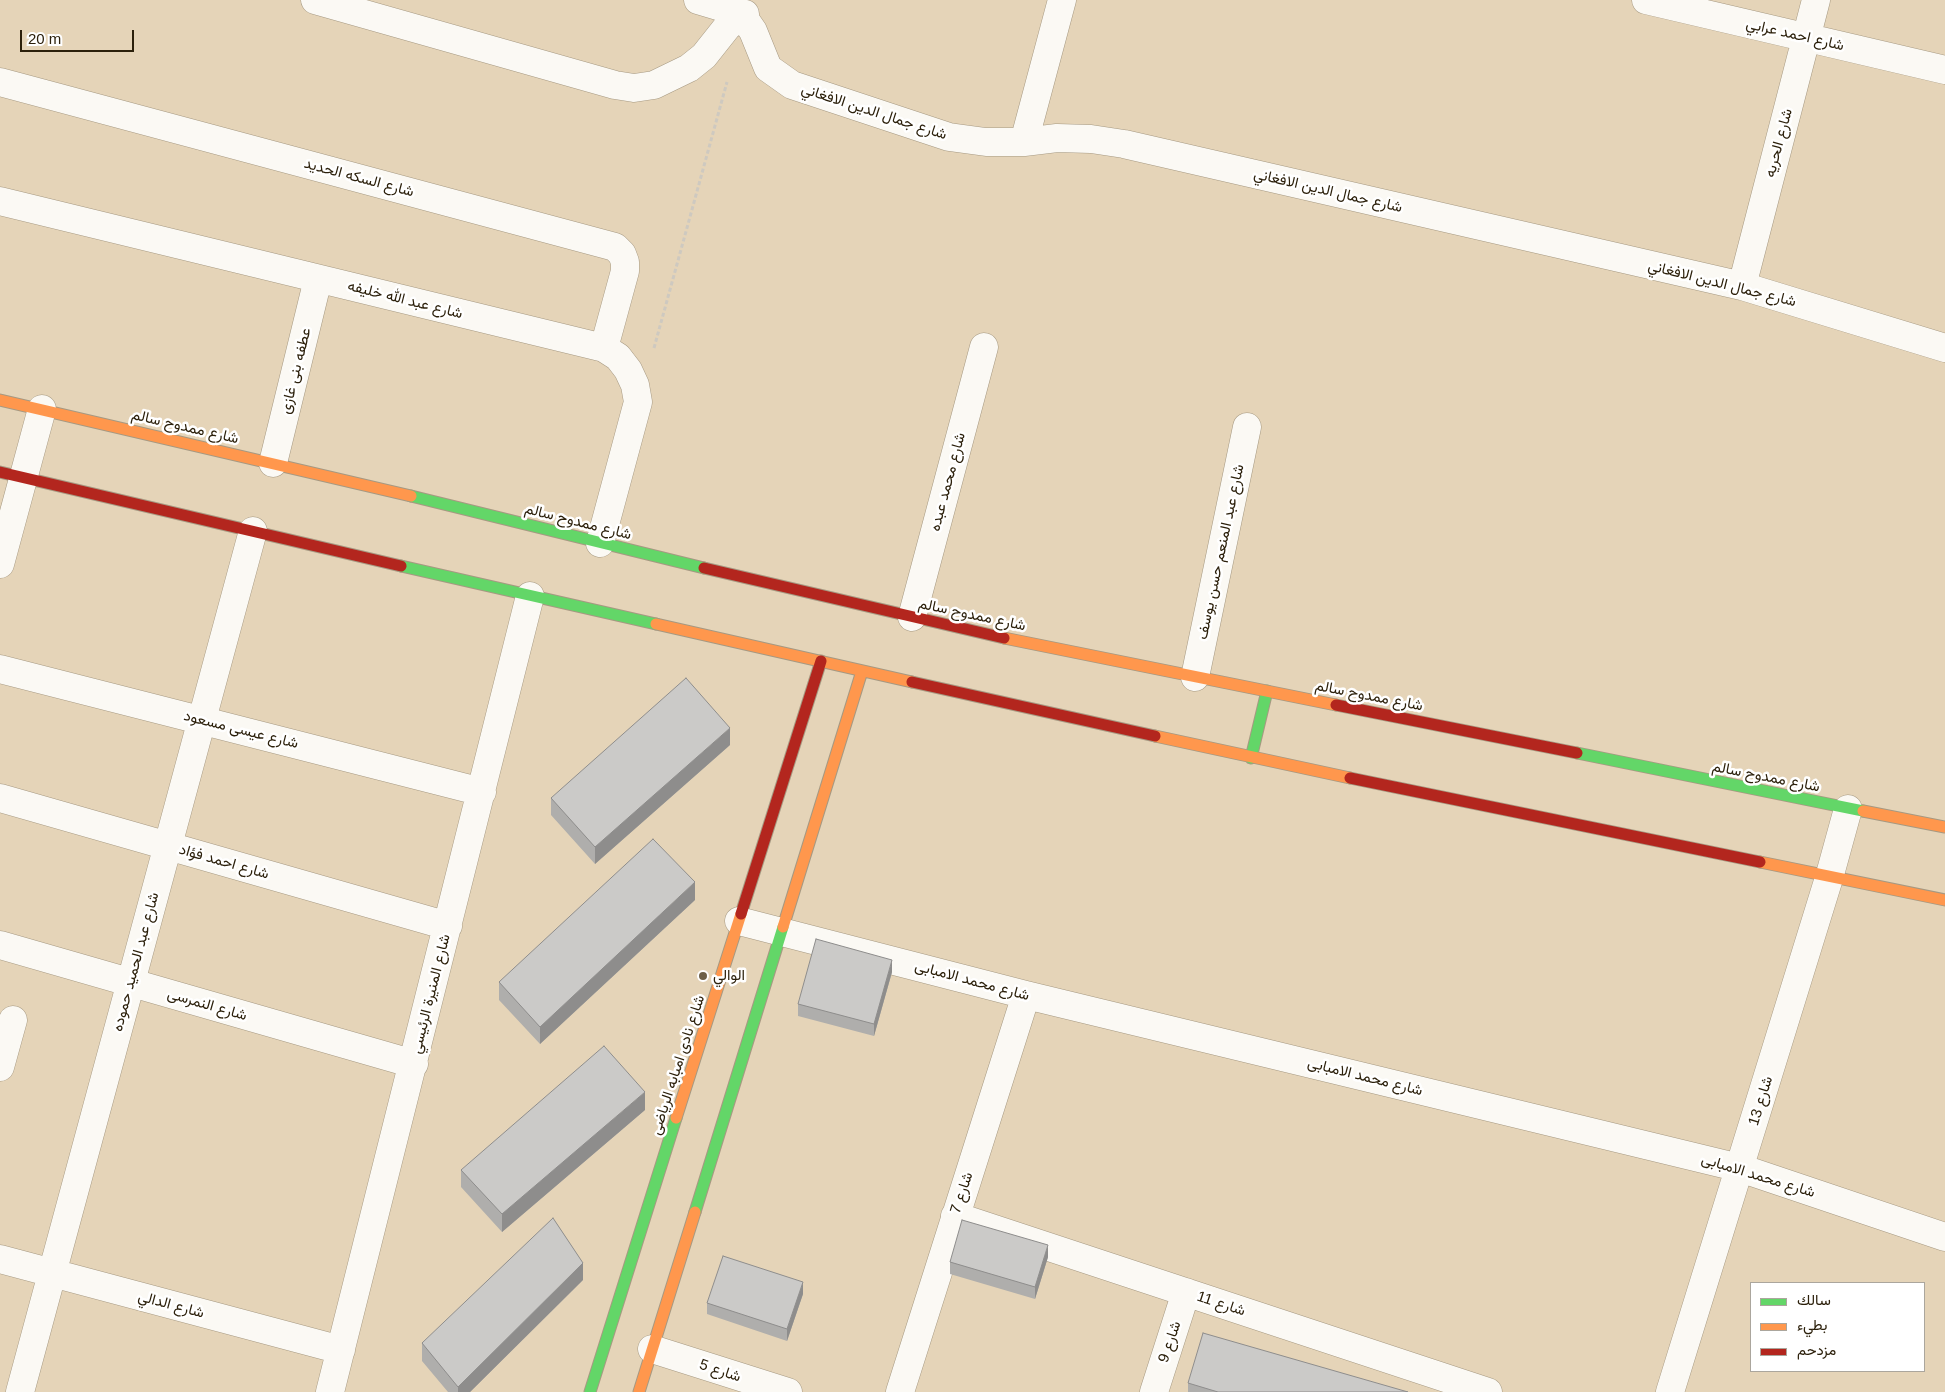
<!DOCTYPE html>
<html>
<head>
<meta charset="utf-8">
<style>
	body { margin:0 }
	#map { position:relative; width:1945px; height:1392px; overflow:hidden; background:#e5d4b8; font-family:Helvetica,Vazirmatn,sans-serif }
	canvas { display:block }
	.legend { position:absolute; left:1750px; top:1282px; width:175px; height:90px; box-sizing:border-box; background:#fff; border:1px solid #aba69d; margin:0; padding:6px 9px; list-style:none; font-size:15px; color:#2c200b }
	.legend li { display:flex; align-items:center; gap:10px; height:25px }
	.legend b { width:25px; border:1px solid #aba69d }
	.scale { position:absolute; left:20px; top:30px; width:114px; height:22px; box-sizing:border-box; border:2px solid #2c200b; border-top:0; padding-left:6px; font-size:15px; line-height:18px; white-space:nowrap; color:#2c200b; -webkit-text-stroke:4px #fff; paint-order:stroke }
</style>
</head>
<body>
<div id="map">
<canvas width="1945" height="1392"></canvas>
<ul class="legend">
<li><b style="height:6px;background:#63d668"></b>سالك</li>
<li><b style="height:6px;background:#ff974d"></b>بطيء</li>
<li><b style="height:6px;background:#b3261e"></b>مزدحم</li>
</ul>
<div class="scale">20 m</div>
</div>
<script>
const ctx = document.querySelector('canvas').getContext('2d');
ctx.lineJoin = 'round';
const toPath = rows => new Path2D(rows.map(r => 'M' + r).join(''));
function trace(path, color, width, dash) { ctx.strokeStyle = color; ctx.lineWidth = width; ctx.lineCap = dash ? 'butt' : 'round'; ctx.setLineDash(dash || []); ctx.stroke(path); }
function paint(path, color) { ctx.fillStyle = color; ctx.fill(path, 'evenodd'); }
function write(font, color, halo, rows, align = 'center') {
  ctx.font = font + ' Helvetica,Vazirmatn,sans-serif'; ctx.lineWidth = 5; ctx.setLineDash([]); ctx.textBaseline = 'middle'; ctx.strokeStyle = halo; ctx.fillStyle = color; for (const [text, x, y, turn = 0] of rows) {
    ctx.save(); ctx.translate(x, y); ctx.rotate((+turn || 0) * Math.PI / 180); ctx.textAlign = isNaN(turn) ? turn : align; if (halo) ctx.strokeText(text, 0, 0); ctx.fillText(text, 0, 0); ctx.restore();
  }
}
const street = toPath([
	[315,0,615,85,634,88,654,85,689,68,704,56,727,27,735,20,744,18],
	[698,0,745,14],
	[1646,0,1945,70],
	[744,18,753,31,768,68,792,85,949,137,986,142,1024,142,1057,138,1091,139,1124,144,1742,286,1945,348],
	[0,82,615,247,622,254,625,262,625,271,604,348],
	[1024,142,1062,0],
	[0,201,604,348,618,357,628,370,635,385,638,402,600,543],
	[1742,286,1816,0],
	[273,463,318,279],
	[0,564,42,409],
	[912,617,984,347],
	[0,669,482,792],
	[1195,677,1247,427],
	[0,798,448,926],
	[739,921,1026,995,1740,1168,1945,1237],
	[0,945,414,1064],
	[0,1067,13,1020],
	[955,1216,1488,1392],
	[0,1259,341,1350],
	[652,1349,788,1392],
	[20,1392,253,531],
	[330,1392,530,596],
	[900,1392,1026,995],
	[1154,1392,1186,1292],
	[1670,1392,1829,878,1848,809]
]);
const fast = toPath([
	[411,496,704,568],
	[401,566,656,624],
	[1577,753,1863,811],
	[1251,758,1267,691],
	[695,1212,783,927],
	[590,1392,676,1118]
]);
const slow = toPath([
	[0,400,411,496],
	[656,624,912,682],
	[1004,638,1336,705],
	[1155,736,1350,778],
	[1863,811,1945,827],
	[1760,862,1945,900],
	[783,927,862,671],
	[676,1118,741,914],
	[639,1392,695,1212]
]);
const jam = toPath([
	[0,472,401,566],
	[704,568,1004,638],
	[912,682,1155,736],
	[1336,705,1577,753],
	[1350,778,1760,862],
	[741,914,821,661]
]);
trace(street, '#a69982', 29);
trace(fast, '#a69982', 13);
trace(slow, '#a69982', 13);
trace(jam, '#a69982', 13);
trace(toPath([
	[654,348,727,82]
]), '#cec9c0', 3, [4, 2.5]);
trace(street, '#fbf9f4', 28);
trace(fast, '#63d668', 11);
trace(slow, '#ff974d', 11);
trace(jam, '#b3261e', 11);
paint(toPath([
	[730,745,595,864,551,815,551,798],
	[695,900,540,1044,499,1000,499,982],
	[892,972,874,1036,798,1016,798,1004],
	[645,1110,502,1232,461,1187,461,1170],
	[1048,1257,1035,1299,950,1274,950,1262],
	[583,1280,470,1392,448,1392,422,1361,422,1343],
	[803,1294,787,1341,707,1314,707,1303],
	[1188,1383,1408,1392,1188,1392]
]), '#afaeac');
paint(toPath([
	[730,728,730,745,595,864,595,847],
	[695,882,695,900,540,1044,540,1027],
	[892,960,892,972,874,1036,874,1024],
	[645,1092,645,1110,502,1232,502,1214],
	[1048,1245,1048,1257,1035,1299,1035,1287],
	[583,1263,583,1280,470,1392,458,1392,458,1387],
	[803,1282,803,1294,787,1341,787,1329]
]), '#8e8d8c');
const building = toPath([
	[686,678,730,728,595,847,551,798,686,678],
	[653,839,695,882,540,1027,499,982,653,839],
	[816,939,892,960,874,1024,798,1004,816,939],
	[604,1046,645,1092,502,1214,461,1170,604,1046],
	[553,1218,583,1263,458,1387,422,1343,553,1218],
	[962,1220,1048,1245,1035,1287,950,1262,962,1220],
	[723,1256,803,1282,787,1329,707,1303,723,1256],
	[1203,1333,1408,1392,1218,1392,1188,1383,1203,1333]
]);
paint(building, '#cbcac8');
trace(building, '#8e8d8c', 1);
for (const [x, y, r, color] of [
	[703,976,5,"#6d5f48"]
]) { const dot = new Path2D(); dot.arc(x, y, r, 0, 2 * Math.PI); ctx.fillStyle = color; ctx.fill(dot); trace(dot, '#fff', 2); }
write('15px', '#2c200b', '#fff', [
	["شارع احمد عرابي",1795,35,13],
	["شارع جمال الدين الافغاني",874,112,18],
	["شارع الحريه",1779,143,-75],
	["شارع السكه الحديد",359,178,15],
	["شارع جمال الدين الافغاني",1328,191,13],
	["شارع جمال الدين الافغاني",1722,284,14],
	["شارع عبد الله خليفه",405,300,14],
	["عطفه بنى غازى",296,371,-76],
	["شارع ممدوح سالم",185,427,13],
	["شارع محمد عبده",948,482,-75],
	["شارع ممدوح سالم",578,522,14],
	["شارع عبد المنعم حسن يوسف",1221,552,-78],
	["شارع ممدوح سالم",972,615,12],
	["شارع ممدوح سالم",1369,696,11],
	["شارع عيسى مسعود",241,730,14],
	["شارع ممدوح سالم",1766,777,11],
	["شارع احمد فؤاد",224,862,16],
	["شارع عبد الحميد حموده",136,962,-75],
	["شارع محمد الامبابى",972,981,15],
	["شارع المنيرة الرئيسي",431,994,-76],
	["شارع النمرسى",207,1005,16],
	["شارع نادى امبابه الرياضى",678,1065,-72],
	["شارع محمد الامبابى",1365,1077,14],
	["شارع 13",1761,1101,-73],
	["شارع محمد الامبابى",1758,1176,17],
	["شارع 7",962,1193,-72],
	["شارع 11",1221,1304,18],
	["شارع الدالي",171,1305,15],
	["شارع 9",1170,1342,-72],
	["شارع 5",720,1371,18]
]);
write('15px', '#2c200b', '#fff', [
	["الوالي",713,976]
], 'left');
</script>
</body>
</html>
